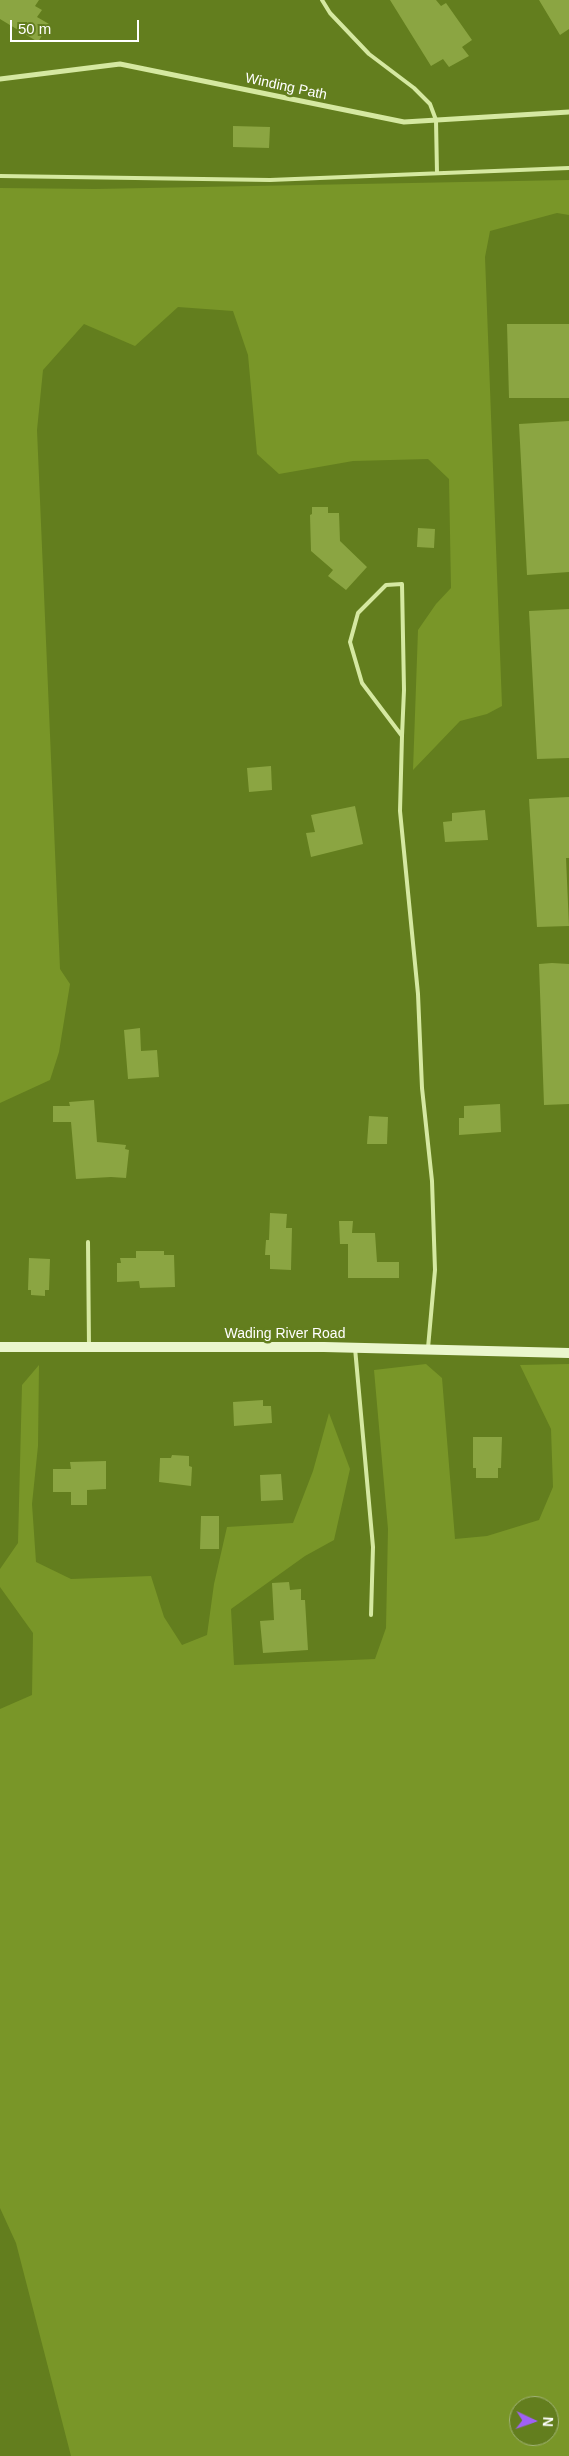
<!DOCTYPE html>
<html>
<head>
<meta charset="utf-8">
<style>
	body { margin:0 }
	#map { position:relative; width:569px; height:2456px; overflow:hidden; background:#637e1e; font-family:Helvetica,sans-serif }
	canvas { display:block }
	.north { position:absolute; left:509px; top:2396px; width:50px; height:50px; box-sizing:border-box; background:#637e1e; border:1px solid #a1b278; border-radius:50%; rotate:93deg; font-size:14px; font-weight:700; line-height:20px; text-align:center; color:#fff }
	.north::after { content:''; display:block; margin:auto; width:18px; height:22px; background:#a060f7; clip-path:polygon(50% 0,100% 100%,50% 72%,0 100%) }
	.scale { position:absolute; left:10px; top:20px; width:129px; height:22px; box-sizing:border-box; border:2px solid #fff; border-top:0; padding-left:6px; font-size:15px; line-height:18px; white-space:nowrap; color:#fff; -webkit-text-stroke:4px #637e1e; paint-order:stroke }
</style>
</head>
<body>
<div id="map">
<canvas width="569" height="2456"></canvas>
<div class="north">N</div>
<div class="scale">50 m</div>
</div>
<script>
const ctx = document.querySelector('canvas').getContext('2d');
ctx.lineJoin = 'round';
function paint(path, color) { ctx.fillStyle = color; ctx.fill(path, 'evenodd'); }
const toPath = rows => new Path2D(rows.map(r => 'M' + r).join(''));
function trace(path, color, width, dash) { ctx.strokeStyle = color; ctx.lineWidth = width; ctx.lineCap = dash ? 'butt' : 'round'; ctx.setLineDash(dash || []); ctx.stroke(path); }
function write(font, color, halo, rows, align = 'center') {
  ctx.font = font + ' Helvetica,sans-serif'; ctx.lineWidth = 5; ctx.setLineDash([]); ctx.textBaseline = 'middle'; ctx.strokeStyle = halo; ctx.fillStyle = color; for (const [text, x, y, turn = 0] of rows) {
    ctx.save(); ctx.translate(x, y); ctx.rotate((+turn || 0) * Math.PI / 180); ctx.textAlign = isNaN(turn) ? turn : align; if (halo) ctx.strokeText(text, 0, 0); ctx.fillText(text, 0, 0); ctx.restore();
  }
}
paint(toPath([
	[569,180,569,215,557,213,490,231,485,257,502,706,487,714,460,721,413,770,418,630,436,604,451,588,449,479,428,459,353,461,279,474,257,454,248,355,233,311,178,307,135,346,84,324,43,370,37,430,60,969,70,984,59,1052,50,1080,0,1103,0,188,95,189],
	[426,1364,442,1378,455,1539,487,1536,539,1520,553,1487,551,1429,520,1365,569,1364,569,2456,71,2456,16,2243,0,2208,0,1709,32,1695,33,1633,0,1587,0,1569,18,1543,22,1385,39,1365,38,1446,32,1504,36,1562,71,1579,151,1576,164,1617,182,1645,207,1635,214,1584,227,1527,293,1523,313,1471,329,1413,350,1469,334,1540,305,1556,231,1609,234,1665,375,1659,386,1628,388,1529,374,1370],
	[519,2406,549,2406,549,2436,519,2436]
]), '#799628');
paint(toPath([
	[0,0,39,0,35,6,42,10,37,17,49,24,38,42,0,19],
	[390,0,436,0,441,6,446,3,472,40,462,47,469,56,449,67,443,59,431,66],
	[539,0,569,0,569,29,560,35],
	[233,126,270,127,269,148,233,147],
	[507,324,569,324,569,398,509,398],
	[569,421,569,572,527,575,519,424],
	[312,507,328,507,328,513,339,513,340,541,367,567,346,590,328,576,333,570,311,551,310,515,312,514],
	[418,528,435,529,434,548,417,547],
	[569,609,569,758,537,759,529,611],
	[271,766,272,790,249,792,247,768],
	[569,797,569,858,566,858,569,926,537,927,529,799],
	[355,806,363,844,311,857,306,833,315,832,311,815],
	[485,810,488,840,445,842,443,822,452,821,452,813],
	[552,963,569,964,569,1104,544,1105,539,964],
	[140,1028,141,1051,157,1050,159,1077,128,1079,124,1030],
	[94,1100,97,1142,126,1145,125,1149,129,1150,126,1178,111,1177,76,1179,71,1122,53,1122,53,1106,70,1106,69,1102],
	[500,1104,501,1132,459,1135,459,1118,464,1118,464,1106],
	[369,1116,388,1117,387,1144,367,1144],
	[270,1213,287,1214,286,1228,292,1228,291,1270,270,1269,270,1255,265,1255,266,1240,269,1240],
	[339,1221,353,1221,352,1233,375,1233,377,1262,399,1262,399,1278,348,1278,348,1244,340,1244],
	[136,1251,164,1251,164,1255,174,1255,175,1287,140,1288,139,1281,117,1282,117,1263,121,1263,120,1258,136,1258],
	[29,1258,50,1259,49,1290,45,1290,45,1296,31,1295,31,1290,28,1290],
	[263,1400,263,1406,271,1406,272,1423,234,1426,233,1402],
	[473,1437,502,1437,501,1468,498,1468,498,1478,476,1478,476,1468,473,1468],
	[172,1455,189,1456,189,1466,192,1467,191,1486,159,1482,160,1458,171,1458],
	[106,1461,106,1489,87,1490,87,1505,71,1505,71,1492,53,1492,53,1469,71,1469,70,1462],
	[281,1474,283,1500,261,1501,260,1475],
	[201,1516,219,1516,219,1549,200,1549],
	[289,1582,290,1590,301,1589,301,1600,305,1600,308,1650,263,1653,260,1621,274,1620,272,1583]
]), '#8ba542');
trace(toPath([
	[322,0,330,13,369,54,414,88,430,104,436,120,437,173],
	[0,176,270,180,569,168],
	[402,736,362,683,350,642,358,613,386,585,402,584,404,690,402,736,400,811,418,994,422,1088,432,1181,435,1270,428,1348],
	[88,1242,89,1347],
	[355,1348,373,1547,371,1615]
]), '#d5e8a1', 4);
trace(toPath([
	[0,79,120,64,404,122,569,112]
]), '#d5e8a1', 5);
trace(toPath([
	[0,1347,324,1347,569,1353]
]), '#eaf6cc', 10);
write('14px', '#fff', '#637e1e', [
	["Winding Path",286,87,12],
	["Wading River Road",285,1334]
]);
</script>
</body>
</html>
